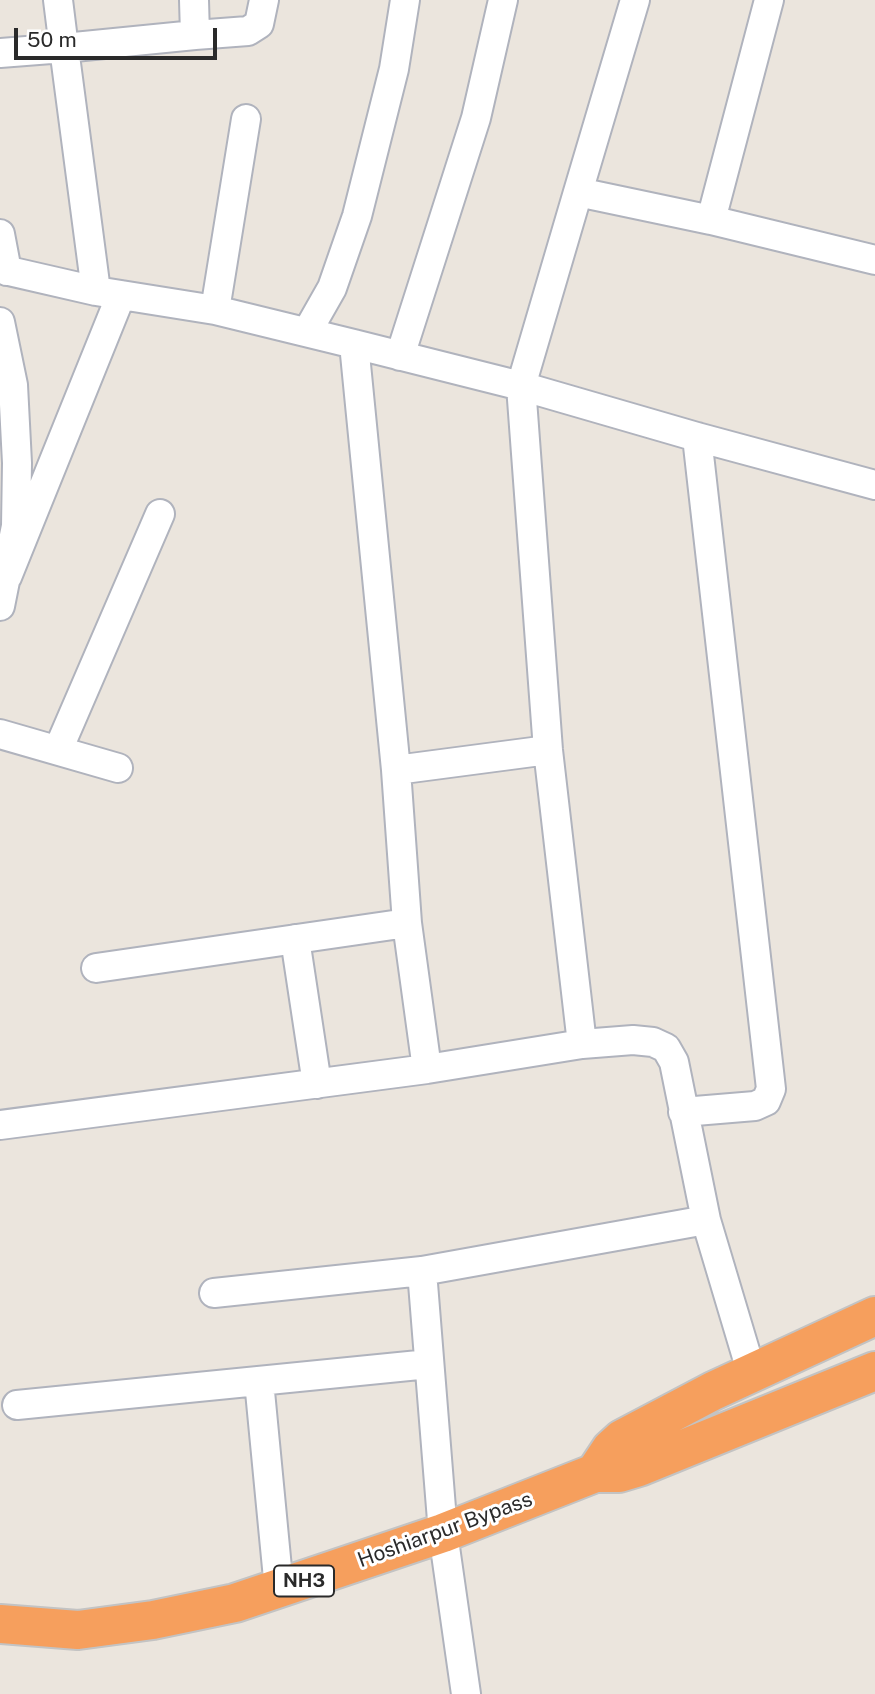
<!DOCTYPE html>
<html>
<head>
<meta charset="utf-8">
<style>
	body { margin:0 }
	#map { position:relative; width:875px; height:1694px; overflow:hidden; background:#ebe5dd; font-family:"Public Sans",sans-serif }
	canvas { display:block }
	.scale { position:absolute; left:14px; top:28px; width:203px; height:32px; box-sizing:border-box; border:4px solid #2a2a2a; border-top:0; padding-left:9px; font-size:21px; line-height:24px; white-space:nowrap; color:#2a2a2a; -webkit-text-stroke:5px #fff; paint-order:stroke }
</style>
</head>
<body>
<div id="map">
<canvas width="875" height="1694"></canvas>
<div class="scale">50 m</div>
</div>
<script>
const ctx = document.querySelector('canvas').getContext('2d');
ctx.lineJoin = 'round';
const toPath = rows => new Path2D(rows.map(r => 'M' + r).join(''));
function trace(path, color, width, dash) { ctx.strokeStyle = color; ctx.lineWidth = width; ctx.lineCap = dash ? 'butt' : 'round'; ctx.setLineDash(dash || []); ctx.stroke(path); }
function write(font, color, halo, rows, align = 'center') {
  ctx.font = font + ' "Public Sans",sans-serif'; ctx.lineWidth = 6; ctx.setLineDash([]); ctx.textBaseline = 'middle'; ctx.strokeStyle = halo; ctx.fillStyle = color; for (const [text, x, y, turn = 0] of rows) {
    ctx.save(); ctx.translate(x, y); ctx.rotate((+turn || 0) * Math.PI / 180); ctx.textAlign = isNaN(turn) ? turn : align; if (halo) ctx.strokeText(text, 0, 0); ctx.fillText(text, 0, 0); ctx.restore();
  }
}
const minor = toPath([
	[58,0,64,48,195,35,194,0],
	[635,0,578,192,711,220,875,260],
	[195,35,248,31,259,24,264,0],
	[0,53,64,48,96,291],
	[578,192,521,386,548,750,582,1044],
	[711,220,769,0],
	[0,234,7,271],
	[0,269,96,291,215,310,354,344,521,386,697,437,875,485],
	[215,310,246,119],
	[0,322,13,385,17,463,16,526,0,606],
	[307,332,332,288,357,216,394,69,405,0],
	[354,344,396,770,407,923,427,1069],
	[400,356,476,118,503,0],
	[0,576,7,577,121,295],
	[0,734,118,768],
	[58,750,160,514],
	[396,770,548,750],
	[295,939,317,1084],
	[96,968,407,923],
	[683,1112,755,1106,766,1101,771,1089,697,437],
	[0,1125,427,1069,582,1044,633,1040,653,1042,666,1048,674,1062,706,1220,752,1374],
	[422,1271,443,1533,466,1694],
	[214,1293,422,1271,706,1220],
	[259,1381,279,1589],
	[17,1405,429,1364]
]);
const highway = toPath([
	[595,1473,611,1449,622,1439,713,1391,875,1316],
	[0,1624,78,1630,153,1620,235,1603,443,1533,595,1473,619,1473,639,1467,875,1371]
]);
trace(minor, '#b0b3bd', 32);
trace(highway, '#c3c3c3', 42);
trace(minor, '#fff', 28);
trace(highway, '#f69f5d', 38);
for (const [x, y, w] of [
	[304,1581,60]
]) { const box = new Path2D(); box.roundRect(x - w / 2, y - 15.5, w, 31, 5); ctx.fillStyle = '#fff'; ctx.fill(box); trace(box, '#2a2a2a', 2); }
write('bold 19px', '#2a2a2a', null, [
	["NH3",304,1581]
]);
write('21px', '#2a2a2a', '#fff', [
	["Hoshiarpur Bypass",445,1530,-20]
]);
</script>
</body>
</html>
